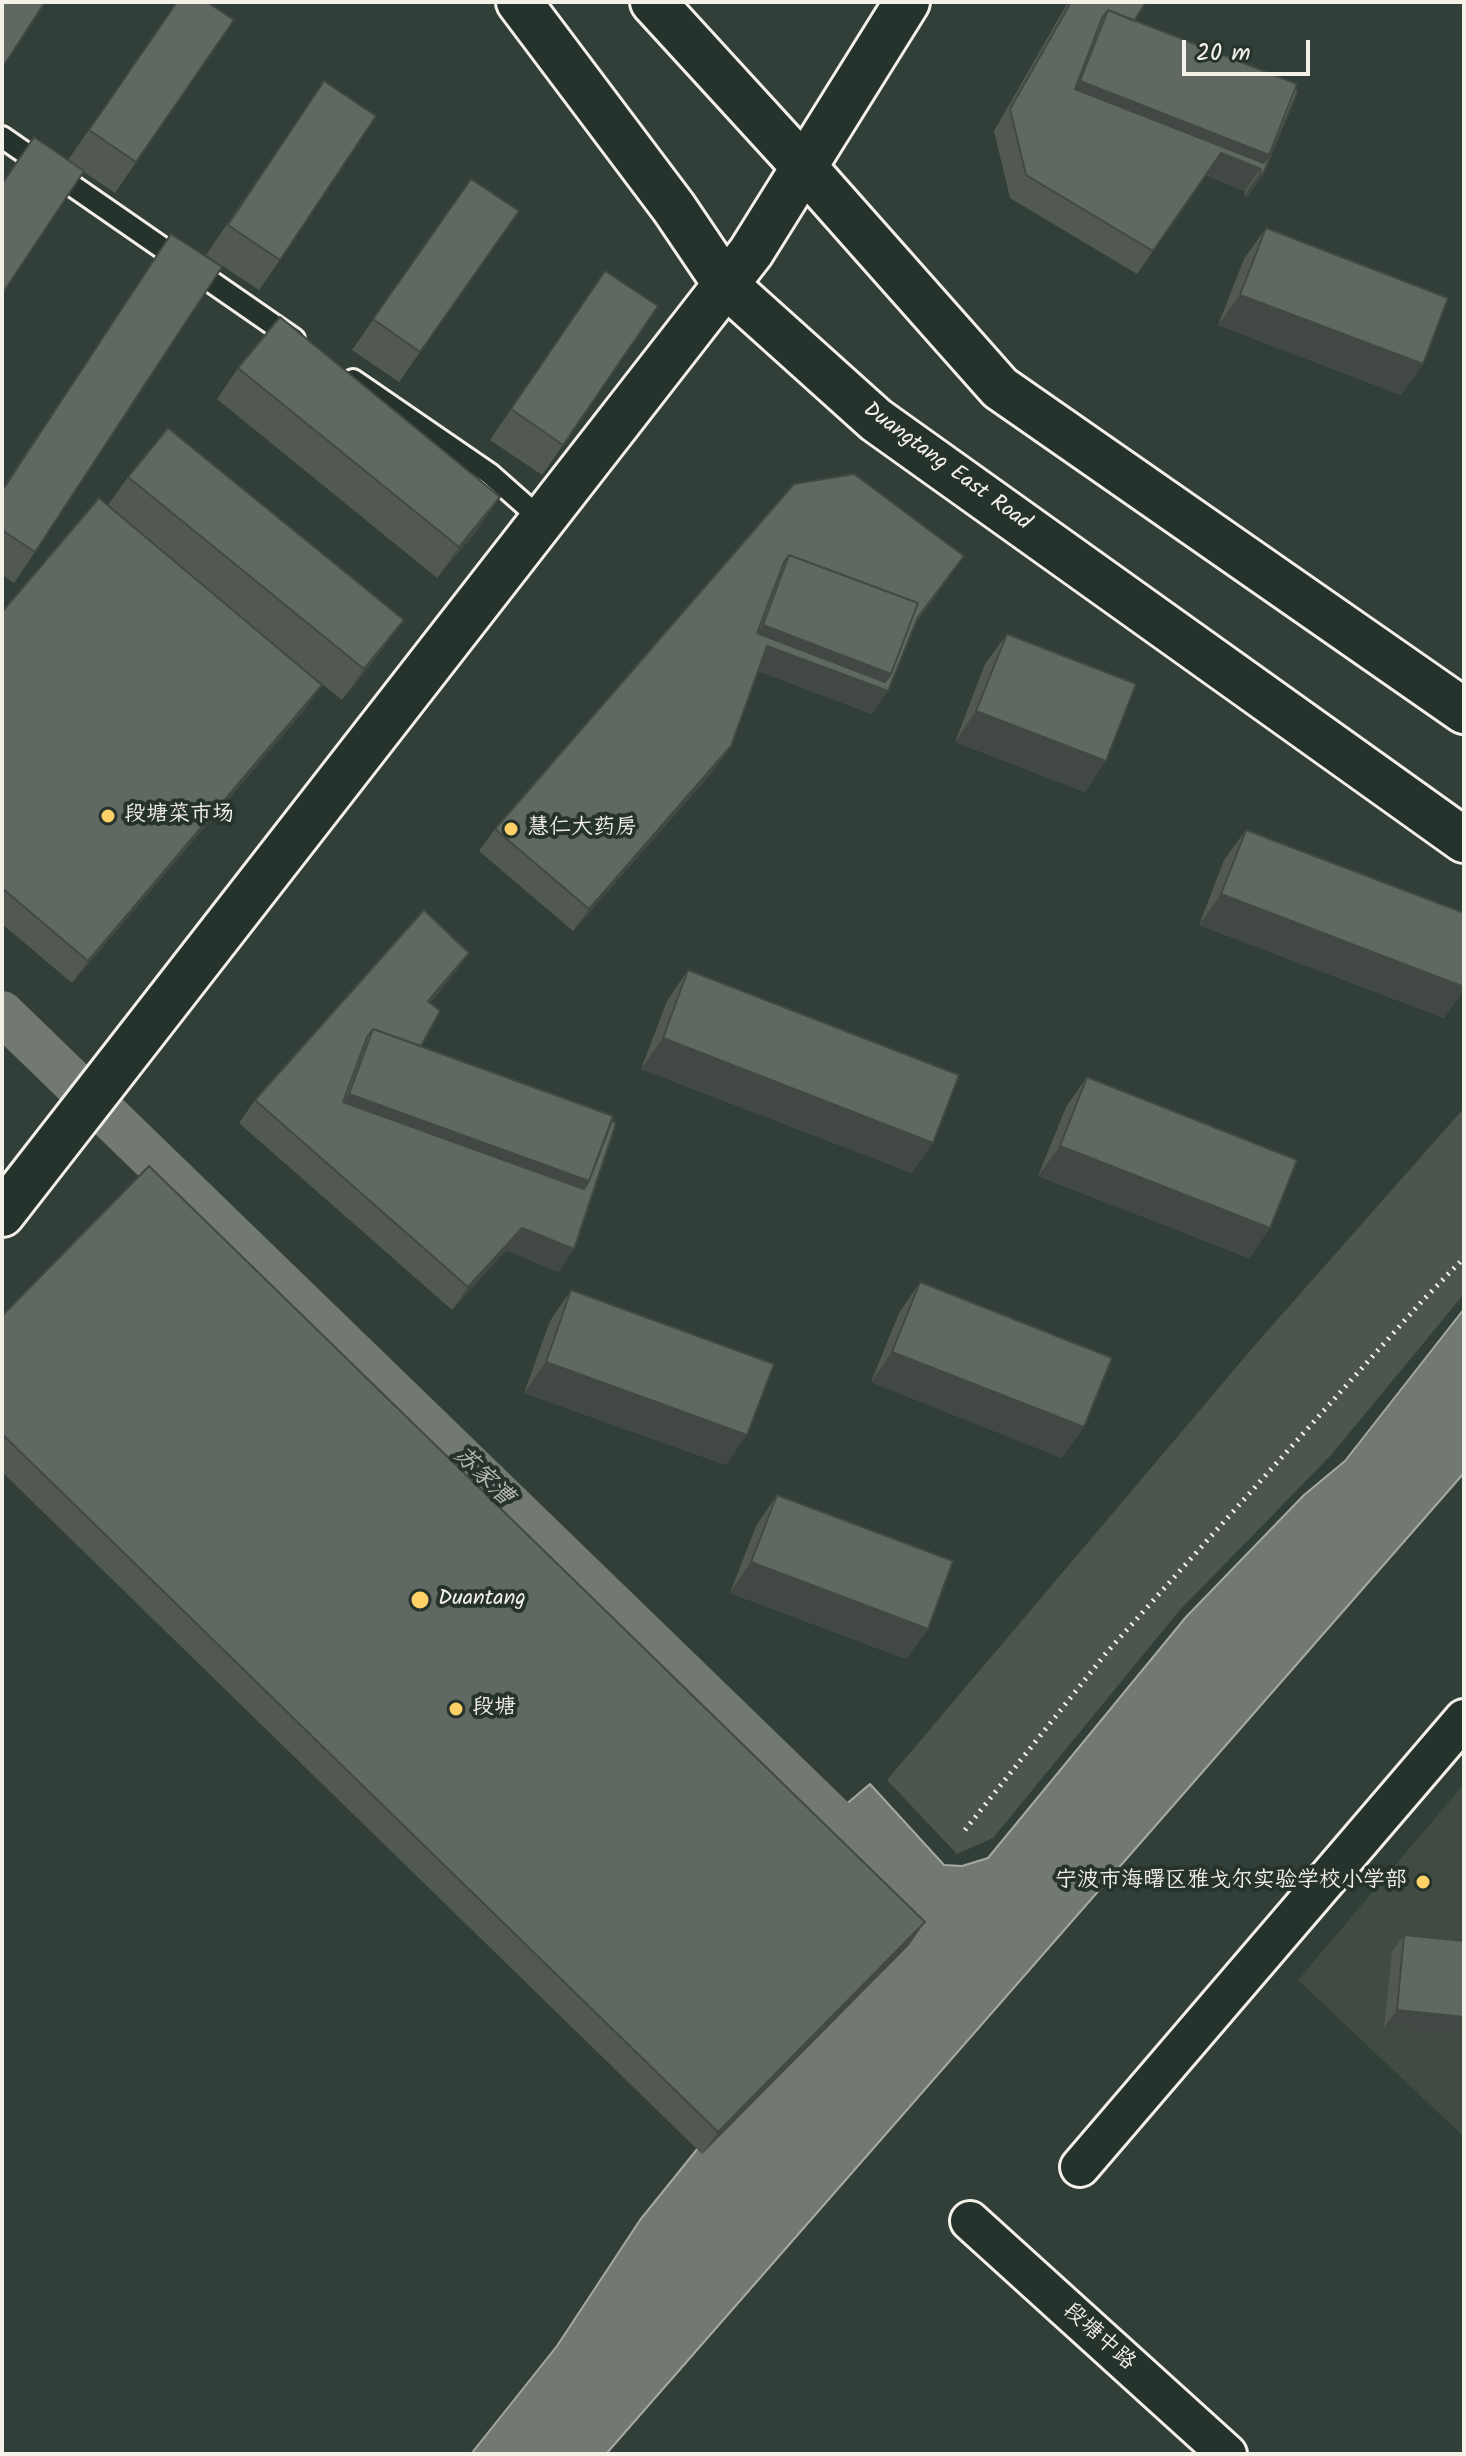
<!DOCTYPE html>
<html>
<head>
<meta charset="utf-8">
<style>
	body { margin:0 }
	#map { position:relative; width:1466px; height:2456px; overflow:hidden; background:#323e38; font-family:Kalam,sans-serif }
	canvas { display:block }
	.frame { position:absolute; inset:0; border:4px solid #f4f1e8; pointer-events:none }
	.scale { position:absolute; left:1182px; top:40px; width:128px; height:36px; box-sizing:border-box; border:4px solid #f4f1e8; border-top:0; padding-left:10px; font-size:24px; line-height:28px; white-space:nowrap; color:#f4f1e8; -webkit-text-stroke:6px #26332d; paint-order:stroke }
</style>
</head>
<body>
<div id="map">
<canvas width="1466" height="2456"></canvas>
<div class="frame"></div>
<div class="scale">20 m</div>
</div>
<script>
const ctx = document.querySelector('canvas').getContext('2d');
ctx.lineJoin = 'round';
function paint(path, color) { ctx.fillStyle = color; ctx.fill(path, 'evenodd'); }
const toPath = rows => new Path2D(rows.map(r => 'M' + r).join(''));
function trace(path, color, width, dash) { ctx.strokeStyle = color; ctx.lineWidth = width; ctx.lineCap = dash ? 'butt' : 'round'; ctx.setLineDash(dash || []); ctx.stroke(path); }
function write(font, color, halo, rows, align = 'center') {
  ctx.font = font + ' Kalam,"LXGW WenKai TC",sans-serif'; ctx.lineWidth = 8; ctx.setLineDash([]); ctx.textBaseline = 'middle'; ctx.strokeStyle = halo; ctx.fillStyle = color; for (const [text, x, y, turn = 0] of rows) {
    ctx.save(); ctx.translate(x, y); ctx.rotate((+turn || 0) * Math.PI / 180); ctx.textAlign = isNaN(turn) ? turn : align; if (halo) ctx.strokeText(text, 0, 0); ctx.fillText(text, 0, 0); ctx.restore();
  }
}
paint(toPath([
	[1464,1784,1464,2137,1298,1980]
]), '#404b44');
paint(toPath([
	[1464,1108,1464,1294,1331,1455,1179,1611,993,1838,957,1854,887,1780,1255,1345]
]), '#4c564f');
const water = toPath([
	[1464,1309,1464,1473,606,2454,471,2454,557,2346,640,2220,769,2060,799,1844,870,1784,944,1865,962,1866,988,1858,1186,1617,1304,1495,1345,1461,1464,1309]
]);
paint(water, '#727972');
trace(water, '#a6a9a1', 2);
trace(toPath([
	[2,1013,873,1857]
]), '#727972', 44);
const service = toPath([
	[2,137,294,339],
	[353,380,490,474,542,520]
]);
const minor = toPath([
	[1080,2167,1464,1719],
	[970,2221,1227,2454]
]);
const tertiary = toPath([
	[2,1214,751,252,907,2]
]);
const secondary = toPath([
	[519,2,674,208,726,285,876,420,1464,840],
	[653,2,804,167,1000,388,1464,711]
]);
trace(service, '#f4f1e8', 26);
trace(minor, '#f4f1e8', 44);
trace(tertiary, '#f4f1e8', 50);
trace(secondary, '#f4f1e8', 50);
trace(toPath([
	[965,1830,1107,1652,1424,1299,1464,1258]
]), '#f4f1e8', 5, [2, 6]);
trace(service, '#26332d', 20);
trace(minor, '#26332d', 38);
trace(tertiary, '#26332d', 44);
trace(secondary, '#26332d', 44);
paint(toPath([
	[177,2,234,20,115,193,84,172,2,294,2,182,34,137,68,160],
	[1068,2,1146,2,1134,21,1263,174,1247,197,1244,196,1245,191,1206,175,1137,274,1010,198,994,131],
	[324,81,280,260,259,290,206,255],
	[471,179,519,211,399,382,352,350],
	[1266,228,1423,364,1401,395,1218,325,1244,259],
	[171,234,35,552,14,583,2,575,2,489],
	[605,271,563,445,542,475,490,440],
	[238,368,479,528,437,578,217,399],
	[128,477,382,650,342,700,255,629,306,708,72,983,2,924,2,612,108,505],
	[794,484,948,579,917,621,872,714,758,671,731,746,715,769,573,931,479,851,495,829],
	[1007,634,1085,792,955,742,985,664],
	[1246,830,1464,913,1464,989,1444,1018,1199,925,1224,860],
	[469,953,453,975,430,1003,421,1046,574,1249,558,1272,506,1250,452,1310,239,1123,255,1100],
	[688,970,912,1173,641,1069,667,1001],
	[1087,1077,1270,1228,1249,1258,1038,1176,1066,1107],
	[920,1282,1062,1458,871,1382,899,1313],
	[571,1290,726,1465,524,1393,550,1321],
	[2,1316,909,1945,702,2154,2,1472],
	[777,1495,928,1629,906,1659,730,1593,756,1526],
	[1404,1935,1464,1941,1384,2028,1392,1952]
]), '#525953');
paint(toPath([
	[1080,81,1269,155,1245,191,1059,111],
	[1260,173,1263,174,1247,197,1244,196],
	[1240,295,1423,364,1401,395,1218,325],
	[500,497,479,528,437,578,459,547],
	[964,556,948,579,902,640,918,617],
	[404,620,382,650,342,700,364,669],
	[763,625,891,674,888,691,872,714,751,668,741,656],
	[322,685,306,708,72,983,88,961],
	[976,711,1106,761,1085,792,955,742],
	[731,746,715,769,573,931,589,909],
	[1221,894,1464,987,1464,989,1444,1018,1199,925],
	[469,953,453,975,412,1024,428,1001],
	[663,1038,933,1143,912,1173,641,1069],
	[349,1094,589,1181,568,1212,327,1125],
	[1060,1146,1270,1228,1249,1258,1038,1176],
	[522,1228,574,1249,558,1272,506,1250,452,1310,468,1287],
	[892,1352,1084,1427,1062,1458,871,1382],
	[546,1362,747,1435,726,1465,524,1393],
	[751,1562,928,1629,906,1659,730,1593],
	[925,1922,909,1945,702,2154,718,2132],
	[1397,2010,1464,2017,1464,2036,1384,2028]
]), '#424944');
const building = toPath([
	[2,2,45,2,2,68,2,2],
	[177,2,207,2,234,20,136,162,89,130,177,2],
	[1071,2,1146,2,1134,21,1108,10,1102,18,1075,89,1264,163,1269,155,1295,89,1298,90,1263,174,1260,173,1261,169,1221,153,1153,251,1026,175,1010,109,1071,2],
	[1108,10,1297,84,1269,155,1080,81,1108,10],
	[324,81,376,116,280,260,228,225,324,81],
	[34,137,84,171,2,294,2,184,34,137],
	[471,179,519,211,420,352,373,319,471,179],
	[1266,228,1448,298,1423,364,1240,295,1266,228],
	[171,234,222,267,35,552,2,530,2,491,171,234],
	[605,271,658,306,563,445,511,409,605,271],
	[280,317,500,497,459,547,238,368,280,317],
	[168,428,404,620,364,669,128,477,168,428],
	[854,474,964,556,918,617,888,691,767,646,731,746,589,909,495,829,794,484,854,474],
	[789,555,918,603,891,674,885,682,757,633,784,562,789,555],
	[99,498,322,685,88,961,2,888,2,612,99,498],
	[789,555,918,603,891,674,763,625,789,555],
	[1007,634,1136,684,1106,761,976,711,1007,634],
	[1246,830,1464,913,1464,987,1221,894,1246,830],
	[424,910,469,953,428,1001,440,1011,421,1046,373,1029,367,1037,343,1102,584,1189,589,1181,612,1121,616,1123,574,1249,522,1228,468,1287,255,1100,424,910],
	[688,970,959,1075,933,1143,663,1038,688,970],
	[373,1029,613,1116,589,1181,349,1094,373,1029],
	[1087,1077,1297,1160,1270,1228,1060,1146,1087,1077],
	[149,1166,925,1922,718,2132,2,1434,2,1316,149,1166],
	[920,1282,1112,1358,1084,1427,892,1352,920,1282],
	[571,1290,774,1364,747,1435,546,1362,571,1290],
	[777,1495,953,1561,928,1629,751,1562,777,1495],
	[1404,1935,1464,1941,1464,2017,1397,2010,1404,1935]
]);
paint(building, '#5f6861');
trace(building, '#424944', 2);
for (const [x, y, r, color] of [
	[108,816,8,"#ffd166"],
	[511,829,8,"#ffd166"],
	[420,1600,10,"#ffd166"],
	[456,1709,8,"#ffd166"],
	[1423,1882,8,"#ffd166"]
]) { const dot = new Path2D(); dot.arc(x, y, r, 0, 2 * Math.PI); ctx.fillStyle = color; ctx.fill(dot); trace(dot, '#26332d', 3); }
write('22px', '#f4f1e8', '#26332d', [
	["Duangtang East Road",946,468,36],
	["段塘中路",1098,2338,42]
]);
write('22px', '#f4f1e8', '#26332d', [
	["段塘菜市场",124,816],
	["慧仁大药房",527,829],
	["Duantang",438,1600],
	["段塘",472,1709],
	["宁波市海曙区雅戈尔实验学校小学部",1407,1882,"right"]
], 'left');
write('italic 24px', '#babbb3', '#26332d', [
	["苏家漕",482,1478,44]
]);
</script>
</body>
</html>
